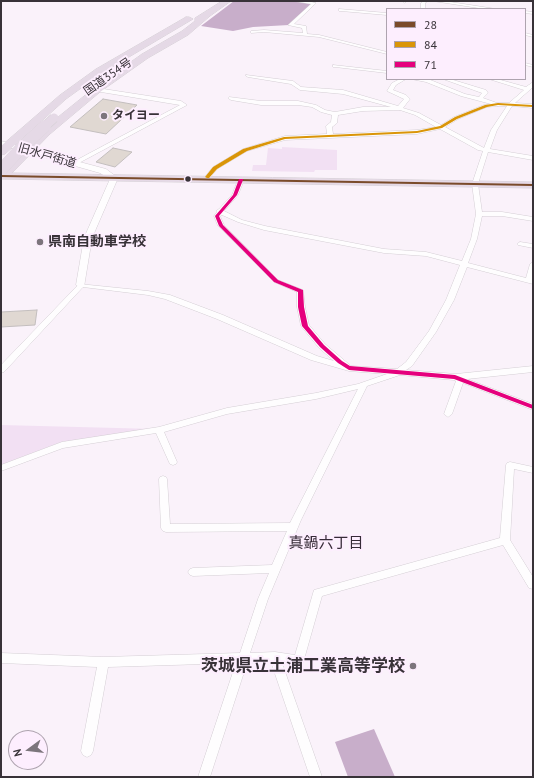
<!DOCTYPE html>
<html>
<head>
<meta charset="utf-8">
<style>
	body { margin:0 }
	#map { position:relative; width:534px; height:778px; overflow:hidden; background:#faf2fa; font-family:"PT Sans",sans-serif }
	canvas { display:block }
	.frame { position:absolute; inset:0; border:2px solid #383238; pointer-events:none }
	.legend { position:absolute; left:386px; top:8px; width:140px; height:72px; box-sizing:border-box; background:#fdeefe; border:1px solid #aea3af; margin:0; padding:5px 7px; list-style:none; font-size:12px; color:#383238 }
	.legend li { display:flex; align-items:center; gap:8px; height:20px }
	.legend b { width:20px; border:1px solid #aea3af }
	.north { position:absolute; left:8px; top:730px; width:40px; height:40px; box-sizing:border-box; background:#fdeefe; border:1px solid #aea3af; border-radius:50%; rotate:255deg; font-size:11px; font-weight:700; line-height:16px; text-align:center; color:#383238 }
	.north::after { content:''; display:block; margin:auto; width:14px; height:18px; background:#7c757c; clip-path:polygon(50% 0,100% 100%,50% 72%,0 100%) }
</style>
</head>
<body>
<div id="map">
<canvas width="534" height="778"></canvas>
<div class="frame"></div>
<ul class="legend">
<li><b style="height:5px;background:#7a4b2a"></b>28</li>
<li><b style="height:5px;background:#da9508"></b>84</li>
<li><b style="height:5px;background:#e5007d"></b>71</li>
</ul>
<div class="north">N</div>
</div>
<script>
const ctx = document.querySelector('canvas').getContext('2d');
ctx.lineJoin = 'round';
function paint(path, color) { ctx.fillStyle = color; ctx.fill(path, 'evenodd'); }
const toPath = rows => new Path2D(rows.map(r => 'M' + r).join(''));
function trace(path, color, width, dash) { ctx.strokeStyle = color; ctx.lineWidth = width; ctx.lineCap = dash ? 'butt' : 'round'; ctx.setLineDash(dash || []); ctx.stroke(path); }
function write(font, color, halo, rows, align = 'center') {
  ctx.font = font + ' "PT Sans","Noto Sans JP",sans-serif'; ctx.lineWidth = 4; ctx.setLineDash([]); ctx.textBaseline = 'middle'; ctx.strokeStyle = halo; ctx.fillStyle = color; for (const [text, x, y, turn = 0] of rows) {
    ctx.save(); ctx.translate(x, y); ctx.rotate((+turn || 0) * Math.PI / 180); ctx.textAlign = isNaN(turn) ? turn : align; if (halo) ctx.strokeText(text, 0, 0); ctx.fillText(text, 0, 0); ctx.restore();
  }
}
paint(toPath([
	[282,147,337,150,337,170,315,170,314,172,252,171,253,165,266,165,268,148,282,149],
	[1,425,156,429,62,442,1,465]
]), '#f2e0f3');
paint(toPath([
	[234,1,291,1,313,3,289,25,253,27,233,31,201,26],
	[374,729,395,777,348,777,335,742]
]), '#c8aeca');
const building = toPath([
	[103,99,137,105,106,134,70,127,103,99],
	[113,148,132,152,115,167,96,162,113,148],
	[37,310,35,325,1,327,1,312,37,310]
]);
paint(building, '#e0d8d2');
trace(building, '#c3bebe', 1);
const street = toPath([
	[293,1,307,1,316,3,294,24,306,26,307,34,319,35,387,52,387,54,319,37,264,32,251,33,251,31,264,30,303,33,302,28,288,25,311,4,293,1],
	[402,1,406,1,406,2,404,3,402,1],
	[423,1,428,1,425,3,425,9,421,9,421,3,423,1],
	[433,1,444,1,496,9,485,9,433,1],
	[339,9,387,13,387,15,341,11,339,11,339,9],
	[525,11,533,12,533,14,525,13,525,11],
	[525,33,533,35,533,37,525,35,525,33],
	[525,63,533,65,533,67,525,65,525,63],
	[333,65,387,71,387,73,335,67,333,67,333,65],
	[246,75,293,81,301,87,343,90,398,106,404,99,387,91,392,83,400,79,406,79,396,85,393,90,406,95,410,99,403,108,419,113,441,125,454,117,484,105,491,104,461,96,426,82,411,79,428,79,465,94,479,97,482,93,443,79,450,79,486,90,488,93,483,98,497,103,509,103,524,90,489,79,497,79,526,87,533,82,533,87,515,103,533,104,533,108,512,106,497,130,490,149,533,156,533,160,488,152,478,184,482,212,502,212,533,217,533,221,502,216,482,216,477,239,468,263,526,278,530,264,533,262,533,284,467,267,454,300,436,332,412,366,406,370,456,374,533,366,533,372,467,379,533,404,533,410,463,383,452,414,448,417,444,414,456,381,454,380,400,375,367,386,301,520,268,599,250,653,275,652,295,655,314,590,500,538,506,465,507,463,510,462,533,467,533,473,514,469,510,540,533,577,533,589,529,588,503,545,322,596,303,663,299,665,282,663,322,777,310,777,271,662,247,663,210,777,198,777,236,663,108,667,93,751,91,755,87,757,83,755,81,751,97,667,1,663,1,653,103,657,240,653,258,599,269,573,193,576,190,575,188,572,190,569,193,568,272,565,287,531,166,532,163,531,161,528,159,479,160,477,163,476,166,477,167,479,170,524,290,523,358,389,316,399,227,414,164,432,177,462,176,464,173,465,170,464,169,462,156,433,63,448,1,471,1,465,62,442,159,427,227,408,316,393,358,384,387,374,349,371,311,360,217,319,165,299,148,295,83,287,4,372,1,373,1,365,79,284,148,291,170,295,223,315,317,356,334,361,319,348,301,326,297,307,297,292,274,282,218,226,214,216,217,212,216,211,219,209,232,195,238,180,241,178,244,180,238,195,224,211,242,220,265,226,384,249,426,252,462,261,471,239,476,214,472,184,483,151,478,150,440,129,417,134,285,140,247,151,217,169,208,180,204,180,203,179,213,167,243,149,285,136,327,134,326,126,331,122,332,115,321,112,312,107,298,105,261,105,231,100,228,98,229,97,261,101,298,101,316,105,325,110,335,112,363,107,391,107,343,94,300,90,291,84,248,77,246,76,246,75],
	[498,106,507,106,491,130,484,148,445,127,458,119,487,107,498,106],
	[400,110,415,115,436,127,417,130,333,134,332,127,337,123,338,115,363,111,400,110],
	[222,215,238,222,264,230,384,253,426,256,460,265,446,300,429,331,406,362,397,369,351,366,325,344,309,325,305,307,303,290,278,280,224,225,220,216,222,215],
	[97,88,181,101,187,105,77,164,73,164,73,162,180,105,95,91,94,90,97,88],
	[520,242,533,244,533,248,518,245,517,244,520,242]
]);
const secondary = toPath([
	[1,141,106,169,118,178,92,238,84,287,81,288,76,285,84,238,110,179,100,173,1,145,1,141]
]);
const highway = toPath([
	[222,1,231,1,210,16,188,35,148,58,100,92,50,134,12,173,533,182,533,188,1,179,2,171,42,130,94,88,142,54,182,31,195,21,195,18,222,1],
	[186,17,189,17,193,19,102,73,66,99,5,154,1,155,1,146,60,95,96,69,186,17]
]);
trace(street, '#d4ced4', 1);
trace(secondary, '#d4ced4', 1);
trace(highway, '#d6d1d6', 1);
paint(street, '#fefdfe');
paint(secondary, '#fefdfe');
paint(highway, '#e5d9e6');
const highwayBridgeFar1 = toPath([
	[44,127,54,118]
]);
const highwayBridge = toPath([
	[1,170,23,146,45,126]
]);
trace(highwayBridgeFar1, '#d6d1d6', 10, []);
trace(highwayBridge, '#d6d1d6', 12, []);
trace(highwayBridgeFar1, '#e5d9e6', 9);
trace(highwayBridge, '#e5d9e6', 12);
paint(toPath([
	[1,175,533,184,533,186,1,177,1,175]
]), '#7a4b2a');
paint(toPath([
	[498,103,532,105,533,105,533,107,498,105,487,107,457,119,442,128,417,133,285,139,247,151,217,169,209,178,207,178,205,177,213,167,243,149,284,137,417,131,440,126,455,117,485,105,498,103]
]), '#da9508');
paint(toPath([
	[239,179,243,179,243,180,237,195,219,216,223,225,278,280,303,290,304,307,308,326,324,345,342,361,350,366,455,375,533,405,533,409,454,379,349,370,338,363,320,347,302,326,298,307,298,292,274,282,219,226,215,216,233,195,239,179]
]), '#e5007d');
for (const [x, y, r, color] of [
	[104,116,4,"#7c757c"],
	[188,179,3.5,"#383238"],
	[40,242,4,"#7c757c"],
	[413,666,4,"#7c757c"]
]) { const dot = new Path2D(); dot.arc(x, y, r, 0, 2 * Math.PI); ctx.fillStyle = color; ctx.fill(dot); trace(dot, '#fdeefe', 1.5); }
write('12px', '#383238', '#fdeefe', [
	["国道354号",108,77,-35],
	["旧水戸街道",47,156,16]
]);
write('bold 12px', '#383238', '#fdeefe', [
	["タイヨー",112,116]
], 'left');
write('bold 14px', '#383238', '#fdeefe', [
	["県南自動車学校",48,242]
], 'left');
write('15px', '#362b37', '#fdeefe', [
	["真鍋六丁目",326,544]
]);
write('bold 17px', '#383238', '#fdeefe', [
	["茨城県立土浦工業高等学校",405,666]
], 'right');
</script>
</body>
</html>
